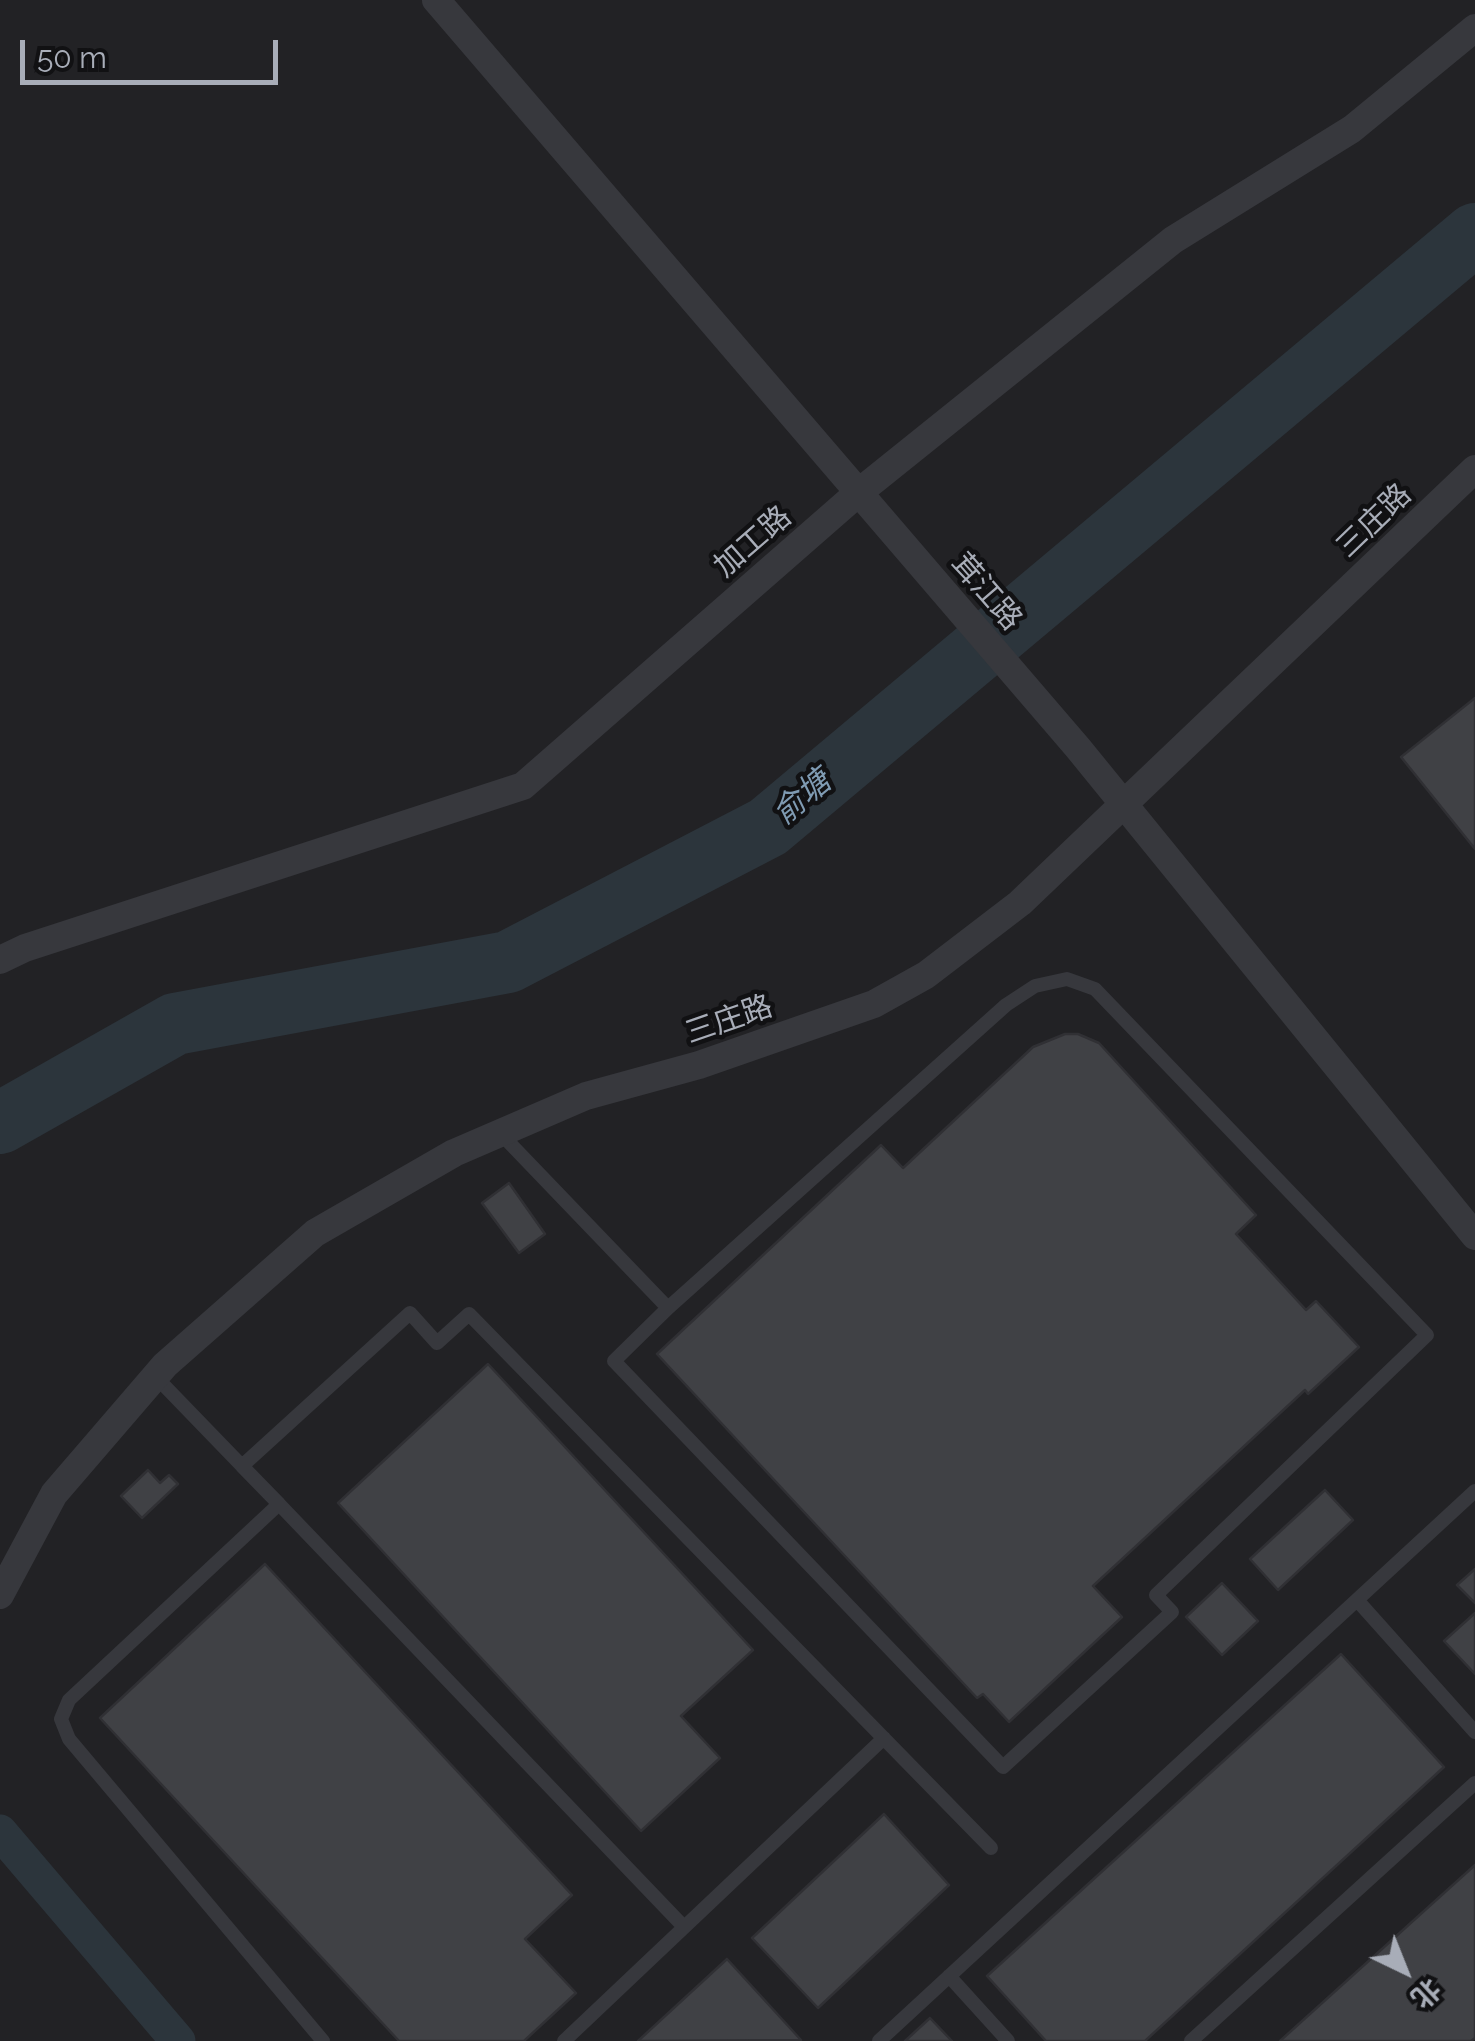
<!DOCTYPE html>
<html>
<head>
<meta charset="utf-8">
<style>
	body { margin:0 }
	#map { position:relative; width:1475px; height:2041px; overflow:hidden; background:#161618; font-family:Raleway,"Noto Sans SC",sans-serif }
	canvas { display:block }
	.north { position:absolute; left:1355px; top:1921px; width:100px; height:100px; -webkit-text-stroke:8px #111113; paint-order:stroke; rotate:137deg; font-size:28px; font-weight:700; line-height:40px; text-align:center; color:#a8adb8 }
	.north::after { content:''; display:block; margin:auto; width:35px; height:45px; background:#a8adb8; clip-path:polygon(50% 0,100% 100%,50% 72%,0 100%) }
	.scale { position:absolute; left:20px; top:40px; width:258px; height:45px; box-sizing:border-box; border:5px solid #a8adb8; border-top:0; padding-left:12px; font-size:30px; line-height:35px; white-space:nowrap; color:#a8adb8; -webkit-text-stroke:8px #111113; paint-order:stroke }
</style>
</head>
<body>
<div id="map">
<canvas width="1475" height="2041"></canvas>
<div class="north">北</div>
<div class="scale">50 m</div>
</div>
<script>
const ctx = document.querySelector('canvas').getContext('2d');
ctx.lineJoin = 'round';
function paint(path, color) { ctx.fillStyle = color; ctx.fill(path, 'evenodd'); }
const toPath = rows => new Path2D(rows.map(r => 'M' + r).join(''));
function trace(path, color, width, dash) { ctx.strokeStyle = color; ctx.lineWidth = width; ctx.lineCap = dash ? 'butt' : 'round'; ctx.setLineDash(dash || []); ctx.stroke(path); }
function write(font, color, halo, rows, align = 'center') {
  ctx.font = font + ' Raleway,"Noto Sans SC",sans-serif'; ctx.lineWidth = 9; ctx.setLineDash([]); ctx.textBaseline = 'middle'; ctx.strokeStyle = halo; ctx.fillStyle = color; for (const [text, x, y, turn = 0] of rows) {
    ctx.save(); ctx.translate(x, y); ctx.rotate((+turn || 0) * Math.PI / 180); ctx.textAlign = isNaN(turn) ? turn : align; if (halo) ctx.strokeText(text, 0, 0); ctx.fillText(text, 0, 0); ctx.restore();
  }
}
paint(toPath([
	[0,0,1475,0,1475,2041,0,2041]
]), '#222225');
trace(toPath([
	[0,1832,178,2041]
]), '#2c353c', 35);
trace(toPath([
	[0,1123,175,1024,508,962,768,827,1475,234]
]), '#2c353c', 62);
const building = toPath([
	[1475,698,1475,849,1401,757,1475,698],
	[1065,1034,1078,1034,1099,1043,1256,1215,1236,1234,1306,1310,1316,1301,1359,1347,1308,1394,1305,1390,1093,1586,1122,1617,1009,1722,983,1694,977,1698,657,1354,881,1145,903,1168,1033,1047,1065,1034],
	[509,1183,545,1234,519,1253,482,1203,509,1183],
	[488,1364,753,1650,681,1716,720,1758,641,1831,338,1503,488,1364],
	[148,1470,160,1483,169,1475,178,1484,142,1518,121,1496,148,1470],
	[1325,1490,1353,1520,1278,1590,1250,1559,1325,1490],
	[265,1564,572,1895,525,1939,576,1993,524,2041,399,2041,100,1718,265,1564],
	[1475,1569,1475,1603,1457,1585,1475,1569],
	[1222,1583,1258,1621,1222,1655,1186,1617,1222,1583],
	[1475,1613,1475,1674,1444,1641,1475,1613],
	[1341,1654,1444,1767,1145,2041,1046,2041,987,1976,1341,1654],
	[884,1814,949,1885,818,2008,752,1938,884,1814],
	[1475,1865,1475,2038,1471,2041,1280,2041,1475,1865],
	[727,1959,801,2040,638,2041,727,1959],
	[930,2018,952,2041,905,2041,930,2018]
]);
paint(building, '#404145');
trace(building, '#303034', 2.5);
trace(toPath([
	[500,1133,668,1308,1006,1005,1035,986,1067,979,1095,989,1427,1335,1156,1595,1172,1612,1003,1767,614,1361,668,1308],
	[155,1376,242,1466,410,1313,437,1343,469,1314,991,1848],
	[242,1466,279,1504,69,1700,61,1719,69,1739,323,2041],
	[279,1504,684,1927],
	[1357,1600,1475,1732],
	[949,1976,1008,2041],
	[564,2041,884,1738],
	[879,2041,1475,1491],
	[1191,2041,1475,1783]
]), '#37383d', 14);
trace(toPath([
	[436,0,1078,748,1475,1236],
	[0,960,25,948,523,786,858,493,1173,240,1352,129,1475,28],
	[0,1595,54,1494,165,1365,315,1233,454,1153,586,1096,699,1065,874,1004,926,975,1020,903,1475,469]
]), '#37383d', 28);
write('30px', '#a8adb8', '#111113', [
	["三庄路",1374,521,-44],
	["加工路",753,542,-41],
	["茸江路",986,592,49],
	["三庄路",729,1020,-19]
]);
write('italic 32px', '#7f9bb3', '#111113', [
	["俞塘",802,798,-40]
]);
</script>
</body>
</html>
